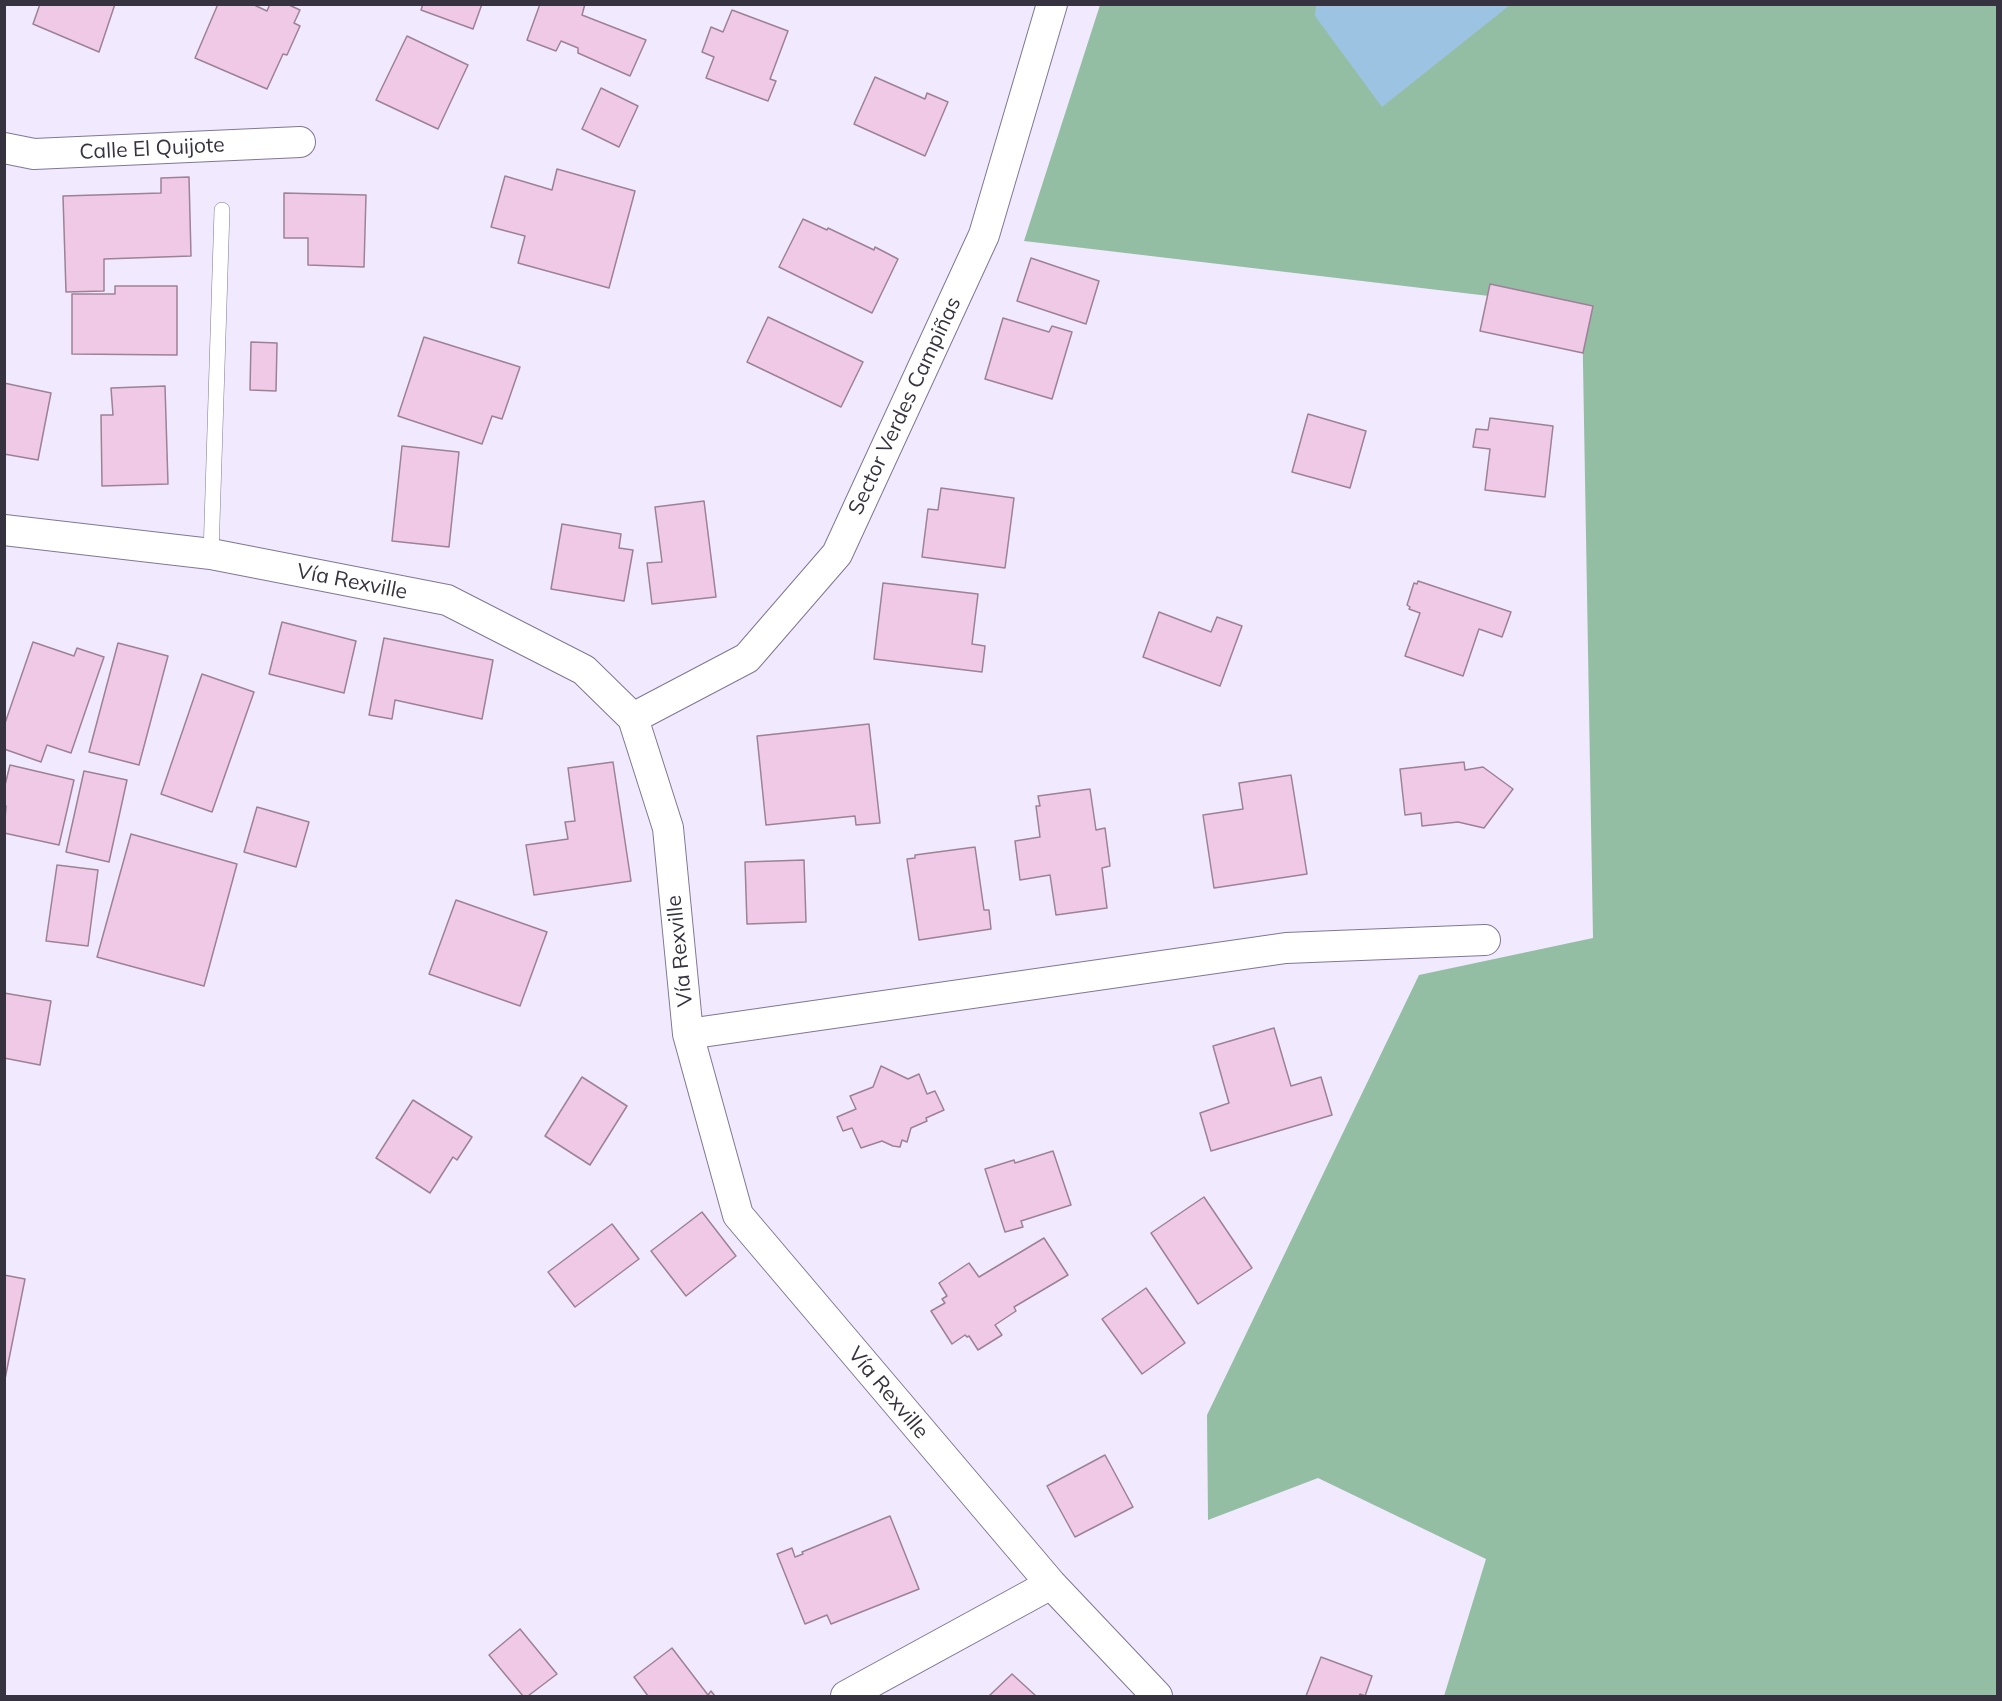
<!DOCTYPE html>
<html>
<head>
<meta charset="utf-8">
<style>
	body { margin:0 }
	#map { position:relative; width:2002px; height:1701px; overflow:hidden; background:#f1eafe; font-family:Mulish,sans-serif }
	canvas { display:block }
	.frame { position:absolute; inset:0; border:6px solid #37323f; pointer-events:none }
</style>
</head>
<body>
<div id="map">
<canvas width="2002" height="1701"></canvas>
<div class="frame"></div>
</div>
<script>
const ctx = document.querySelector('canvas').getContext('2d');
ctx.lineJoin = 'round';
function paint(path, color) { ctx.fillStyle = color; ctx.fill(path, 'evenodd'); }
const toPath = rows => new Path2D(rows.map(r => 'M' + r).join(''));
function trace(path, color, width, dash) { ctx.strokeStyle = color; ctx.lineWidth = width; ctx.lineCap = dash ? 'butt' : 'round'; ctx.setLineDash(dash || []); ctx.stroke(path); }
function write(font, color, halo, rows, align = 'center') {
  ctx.font = font + ' Mulish,sans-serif'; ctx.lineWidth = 6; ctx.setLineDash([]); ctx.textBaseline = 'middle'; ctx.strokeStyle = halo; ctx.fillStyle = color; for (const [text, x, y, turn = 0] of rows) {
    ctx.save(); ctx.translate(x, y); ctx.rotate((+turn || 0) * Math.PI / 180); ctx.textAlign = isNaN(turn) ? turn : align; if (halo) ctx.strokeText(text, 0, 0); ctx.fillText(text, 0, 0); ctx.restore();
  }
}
paint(toPath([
	[1100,5,1997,5,1997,1696,1444,1696,1486,1559,1318,1478,1208,1520,1207,1415,1419,975,1593,938,1582,307,1024,241]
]), '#94bea3');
paint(toPath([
	[1316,5,1316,4,1510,5,1382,107,1315,16]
]), '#9cc3e1');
const building = toPath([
	[40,4,115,4,99,52,33,24,40,4],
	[218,4,252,4,267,11,270,4,287,4,300,10,294,23,300,26,287,55,283,54,267,89,195,58,218,4],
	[423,4,482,4,473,29,421,10,423,4],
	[540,4,585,4,582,15,646,40,630,76,578,53,578,48,561,41,556,51,527,40,540,4],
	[732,10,788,31,770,79,776,81,768,101,706,78,714,57,702,52,711,27,723,32,732,10],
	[407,36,468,65,438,129,376,100,407,36],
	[875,77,925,99,927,93,948,102,925,156,854,124,875,77],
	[601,88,638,106,619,147,582,129,601,88],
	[557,169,635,191,609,288,518,263,525,236,491,227,505,176,552,190,557,169],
	[189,177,191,256,104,259,104,291,66,292,63,196,161,193,161,178,189,177],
	[284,193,366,195,364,267,308,265,308,238,284,238,284,193],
	[803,219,827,230,828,228,874,250,875,247,898,259,872,313,779,267,803,219],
	[1031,258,1099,281,1086,324,1017,301,1031,258],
	[1490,284,1593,306,1583,353,1480,331,1490,284],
	[115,286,177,286,177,355,72,354,72,294,115,294,115,286],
	[768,317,863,362,841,407,747,362,768,317],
	[1003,318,1049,332,1052,326,1072,332,1052,399,985,379,1003,318],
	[424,337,520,367,502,419,492,416,482,444,398,416,424,337],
	[251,342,277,343,276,391,250,390,251,342],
	[4,383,51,393,38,460,4,454,4,383],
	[165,386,168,484,102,486,101,415,113,415,111,388,165,386],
	[1308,414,1366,431,1350,488,1292,472,1308,414],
	[1490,418,1553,426,1545,497,1485,490,1490,449,1473,447,1476,429,1488,430,1490,418],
	[402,446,459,452,449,547,392,541,402,446],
	[941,488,1014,498,1005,568,922,557,928,509,938,510,941,488],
	[704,501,716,597,652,604,647,563,662,562,655,507,704,501],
	[562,524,621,534,619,548,633,550,624,601,551,589,562,524],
	[1418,581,1511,612,1502,637,1479,629,1463,676,1405,656,1420,613,1409,609,1410,607,1407,605,1414,583,1417,584,1418,581],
	[883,583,978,594,972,644,985,646,982,672,874,659,883,583],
	[1159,612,1211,632,1217,617,1242,626,1220,686,1143,657,1159,612],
	[282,622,356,641,344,693,269,674,282,622],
	[384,638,493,660,482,719,395,700,392,719,369,715,384,638],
	[33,642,74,656,77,648,104,657,71,753,47,745,41,762,4,749,4,726,33,642],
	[118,643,168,656,139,765,89,752,118,643],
	[202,674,254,692,212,812,161,794,202,674],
	[869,724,880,823,856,825,855,816,766,825,757,736,869,724],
	[613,762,631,881,534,895,526,845,568,839,565,822,575,821,568,768,613,762],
	[1464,762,1465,770,1483,767,1513,789,1484,828,1458,822,1422,826,1421,813,1405,815,1400,769,1464,762],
	[10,765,74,780,59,845,4,833,6,806,4,806,4,789,10,765],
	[84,771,127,780,109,862,66,852,84,771],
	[1291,775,1307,874,1214,888,1203,815,1243,809,1239,783,1291,775],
	[1090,789,1096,830,1105,828,1110,866,1102,868,1107,908,1056,915,1050,875,1020,880,1015,841,1040,837,1036,806,1040,806,1038,796,1090,789],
	[257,807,309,822,296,867,244,852,257,807],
	[131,834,237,864,204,986,97,957,131,834],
	[975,847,984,910,989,910,991,929,919,940,907,859,915,858,915,855,975,847],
	[804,860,806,922,747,924,745,862,804,860],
	[57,865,98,870,88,946,46,941,57,865],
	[456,900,547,932,520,1006,429,974,456,900],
	[4,993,51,1001,40,1065,4,1058,4,993],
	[1274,1028,1291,1086,1321,1077,1332,1115,1211,1151,1200,1113,1229,1103,1213,1046,1274,1028],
	[881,1066,908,1079,919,1074,927,1094,935,1091,944,1110,926,1118,927,1121,911,1128,907,1142,902,1140,900,1147,893,1146,882,1141,861,1148,852,1128,843,1131,837,1117,856,1109,850,1096,873,1087,881,1066],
	[582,1077,627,1106,590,1165,545,1136,582,1077],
	[413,1100,472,1137,457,1160,453,1157,430,1193,376,1158,413,1100],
	[1053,1151,1071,1205,1021,1221,1023,1227,1005,1232,985,1169,1014,1160,1015,1163,1053,1151],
	[1204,1197,1252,1268,1198,1304,1151,1233,1204,1197],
	[702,1212,736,1256,686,1296,651,1251,702,1212],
	[612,1224,639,1259,575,1307,548,1272,612,1224],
	[1044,1238,1068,1275,1014,1307,1016,1311,995,1325,1002,1335,978,1350,969,1336,967,1337,965,1335,952,1344,931,1311,945,1303,942,1299,947,1296,939,1283,969,1263,979,1277,1044,1238],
	[4,1275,25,1279,5,1379,4,1379,4,1275],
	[1146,1288,1185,1343,1142,1374,1102,1319,1146,1288],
	[1105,1455,1133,1507,1075,1537,1047,1486,1105,1455],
	[890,1516,919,1589,831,1624,827,1615,805,1624,777,1554,792,1548,795,1557,803,1554,802,1552,890,1516],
	[520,1629,557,1674,528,1696,523,1696,489,1655,520,1629],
	[672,1648,708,1695,711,1691,715,1696,648,1696,634,1677,672,1648],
	[1321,1657,1372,1676,1365,1696,1360,1694,1359,1696,1306,1696,1321,1657],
	[1012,1674,1036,1696,989,1696,1012,1674]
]);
paint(building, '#f0c9e7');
trace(building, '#9d8197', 1.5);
const service = toPath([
	[211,554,222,210]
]);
const minor = toPath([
	[4,148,34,154,300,142],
	[4,530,211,554,447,600,584,670,633,718,668,828,688,1034,738,1215,1051,1584,1157,1696],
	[633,718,747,658,837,554,984,235,1052,4],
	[688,1034,1286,948,1485,940],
	[846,1696,1051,1584]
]);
trace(service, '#827693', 16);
trace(minor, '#827693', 32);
trace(service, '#fff', 15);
trace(minor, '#fff', 30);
write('21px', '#37323f', '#fff', [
	["Calle El Quijote",152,149,-3],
	["Sector Verdes Campiñas",905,406,-65],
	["Vía Rexville",352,582,11],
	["Vía Rexville",680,951,-96],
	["Vía Rexville",888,1393,50]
]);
</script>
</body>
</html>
